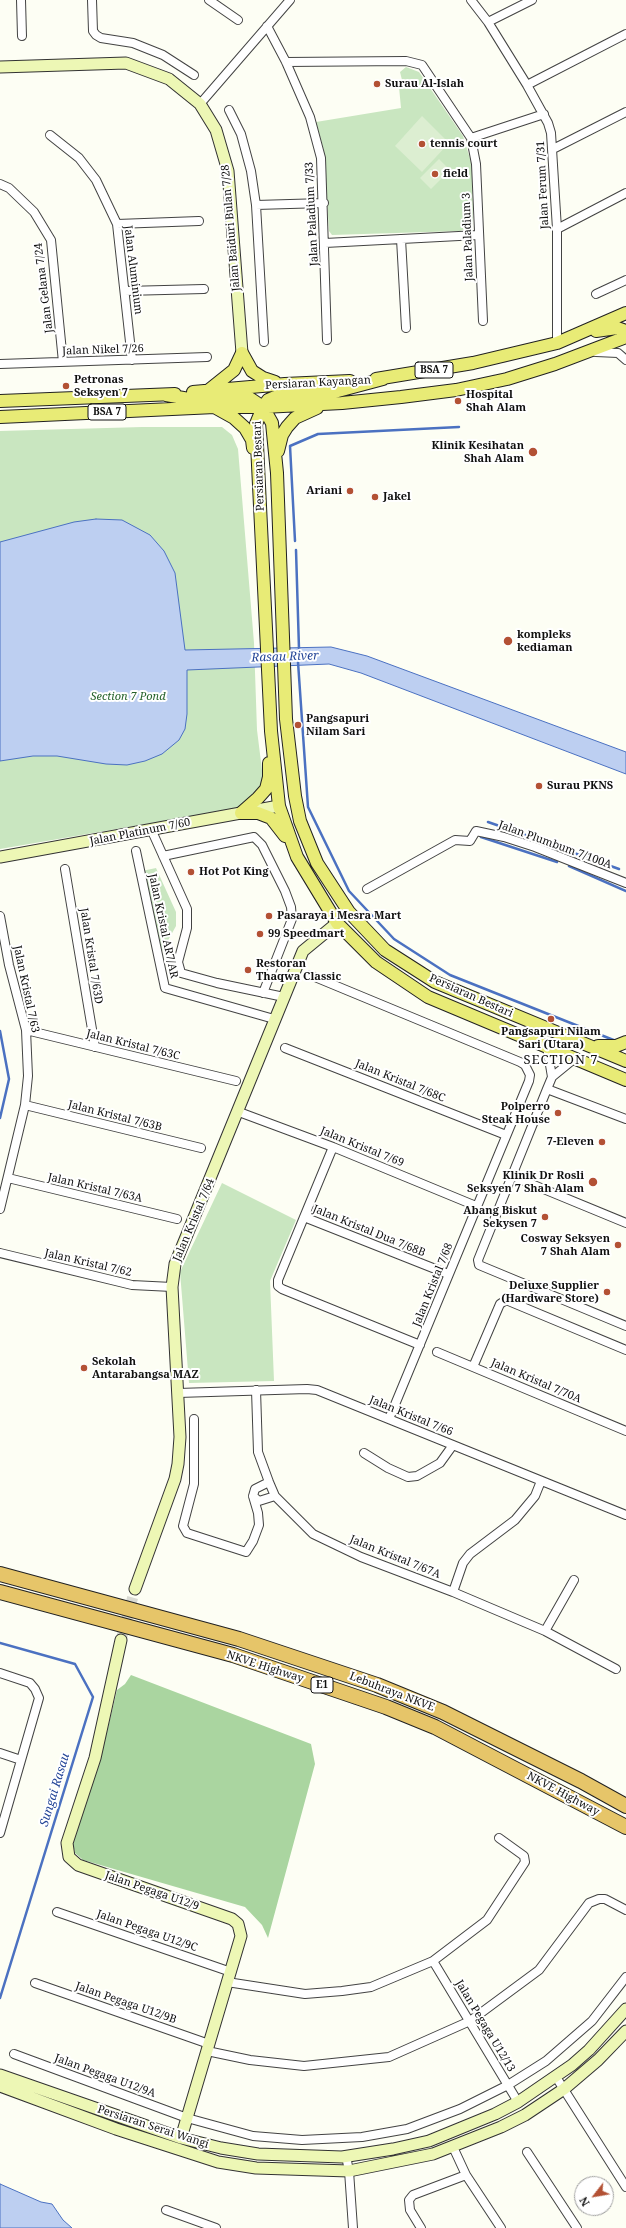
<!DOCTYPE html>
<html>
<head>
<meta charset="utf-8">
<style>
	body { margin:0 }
	#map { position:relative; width:626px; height:2228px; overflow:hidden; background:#fdfef4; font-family:"Noto Serif",serif }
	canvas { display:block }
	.north { position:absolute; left:574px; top:2176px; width:40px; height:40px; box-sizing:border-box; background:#fff; border:1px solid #9f9f9f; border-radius:50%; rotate:239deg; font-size:11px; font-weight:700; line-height:16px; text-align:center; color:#101010 }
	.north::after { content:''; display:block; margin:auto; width:14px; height:18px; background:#b35134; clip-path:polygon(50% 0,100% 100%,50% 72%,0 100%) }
</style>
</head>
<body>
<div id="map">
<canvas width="626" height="2228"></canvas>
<div class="north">N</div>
</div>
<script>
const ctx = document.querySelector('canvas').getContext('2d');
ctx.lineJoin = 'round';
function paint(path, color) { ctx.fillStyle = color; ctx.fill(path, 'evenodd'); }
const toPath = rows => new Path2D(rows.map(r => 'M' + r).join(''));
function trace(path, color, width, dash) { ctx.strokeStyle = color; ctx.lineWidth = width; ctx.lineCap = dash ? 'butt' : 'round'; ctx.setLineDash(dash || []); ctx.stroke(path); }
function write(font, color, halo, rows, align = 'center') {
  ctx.font = font + ' "Noto Serif",serif'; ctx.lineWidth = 4; ctx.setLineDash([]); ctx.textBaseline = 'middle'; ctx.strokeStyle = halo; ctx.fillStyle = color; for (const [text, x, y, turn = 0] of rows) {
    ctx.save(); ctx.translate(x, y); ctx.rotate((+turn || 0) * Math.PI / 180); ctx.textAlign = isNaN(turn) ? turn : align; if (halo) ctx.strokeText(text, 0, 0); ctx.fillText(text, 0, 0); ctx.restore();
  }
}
paint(toPath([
	[406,67,419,72,463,136,472,165,473,221,472,226,460,231,332,235,329,231,324,151,316,122,401,108,399,87,403,84,400,72],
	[142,427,222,427,232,435,238,449,254,643,257,730,263,778,261,791,239,808,0,849,0,431],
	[156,868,176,912,176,926,161,953,142,871],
	[222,1183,296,1220,270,1281,274,1381,189,1383,180,1272]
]), '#c9e6c0');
paint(toPath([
	[131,1675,311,1744,315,1764,268,1938,262,1925,245,1907,83,1860,75,1853,73,1844,101,1757,117,1690,125,1684]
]), '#aad5a0');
paint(toPath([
	[422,116,449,143,422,172,395,146],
	[439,159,450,170,431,189,420,178]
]), '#dceed1');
const water = toPath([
	[96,519,122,520,150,535,164,551,175,573,185,650,331,647,367,656,626,752,626,774,361,673,329,664,187,670,187,714,185,729,179,740,162,754,145,761,127,765,106,764,57,756,33,756,0,761,0,542,74,522,96,519],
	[0,2184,41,2202,52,2204,63,2220,72,2228,0,2228,0,2184]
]);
paint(water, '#bdcff1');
trace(water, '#4b71c1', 1);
trace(toPath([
	[295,541,290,446,318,434,459,427],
	[296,550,299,649],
	[298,662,308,807,349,891,394,939,450,975,616,1041],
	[488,822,534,838],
	[481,837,557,862],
	[543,842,619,869],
	[569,866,626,891],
	[0,1031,9,1079,0,1118],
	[0,1643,75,1664,93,1697,0,1998]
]), '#4b71c1', 2.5);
trace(toPath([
	[121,1640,135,1589]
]), '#d9dad2', 11, [11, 5.5]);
const street = toPath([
	[21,0,22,36],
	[92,0,93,31,96,35,101,38,133,43,163,55,194,75],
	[209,0,238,20],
	[471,0,488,22,527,85,548,123,551,133,557,229,557,343],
	[488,22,532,0],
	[267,26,286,62,310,117,321,158,327,340],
	[286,62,406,61,422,65,471,138,476,164,483,321],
	[527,85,626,34],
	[200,104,290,0],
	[229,110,241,134,251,171,256,205,264,342],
	[50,135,79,158,96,180,117,224,132,360],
	[471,138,544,114],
	[553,149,626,112],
	[0,184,9,188,34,212,51,240,63,362],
	[256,205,324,203],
	[117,224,199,221],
	[557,229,626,193],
	[401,239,406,328],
	[325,243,478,235],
	[125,291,204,289],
	[596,294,626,280],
	[596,352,618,353,626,360],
	[0,364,207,357],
	[151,829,187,909,187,928,178,962,181,973,217,983,284,997],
	[136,851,165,988,274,1019],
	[163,856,254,837,262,845,285,891,291,907,292,919,263,993],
	[65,869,95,1047],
	[367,889,455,840,470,841,476,831,504,837,535,847,626,883],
	[0,916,9,965,26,1030,28,1076,25,1105,0,1209],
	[310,975,520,1062,525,1065,530,1075,529,1081,389,1419],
	[26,1030,236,1081],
	[547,1047,552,1077],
	[285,1048,506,1135],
	[574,1059,552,1077,547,1089,478,1260,479,1265,626,1326],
	[547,1089,626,1119],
	[25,1105,201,1148],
	[239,1112,333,1147,476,1206],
	[333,1147,278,1280,278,1286,282,1289,420,1345],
	[512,1176,626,1223],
	[8,1178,177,1219],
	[304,1217,448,1274],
	[0,1253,132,1285,172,1287],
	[437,1352,626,1431],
	[473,1367,500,1304,506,1300,626,1350],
	[256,1390,258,1452,269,1482,275,1496,313,1534,361,1557,453,1592,545,1631,616,1669],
	[178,1393,307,1389,317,1390,626,1515],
	[194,1419,194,1484,183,1526,187,1533,246,1552,253,1541,259,1525,258,1513,253,1496,255,1489,269,1482],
	[364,1453,388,1468,408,1477,417,1476,440,1463,453,1445],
	[253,1496,259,1501,275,1496],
	[453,1592,463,1563,470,1554,515,1520,535,1496,541,1481],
	[545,1631,574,1580],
	[0,1673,30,1683,35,1689,39,1698,0,1833],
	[0,1753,21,1760],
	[57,1912,231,1972],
	[433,1961,518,2102],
	[227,1982,305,1994,342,1991,371,1987,433,1961,487,1920,525,1862,524,1856,499,1838],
	[35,1983,209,2044],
	[207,2051,250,2060,304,2066,389,2057,470,2021,539,1970,589,1903,599,1899,605,1899,626,1910],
	[14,2054,187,2118,253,2136,302,2140,362,2137,407,2129,460,2109,508,2085,546,2061,592,2021,626,1977],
	[556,2077,626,2187],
	[453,2147,466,2175,501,2228],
	[527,2152,577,2228],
	[346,2156,349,2171,353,2228],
	[166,2210,216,2228],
	[421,2228,410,2210,409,2200,413,2195,466,2175]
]);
const secondary = toPath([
	[0,67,126,63,169,79,200,104,216,130,228,171,242,353],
	[0,857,279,806],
	[135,1589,175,1479,178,1464,180,1437,172,1287,175,1264,303,951,337,923],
	[121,1640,95,1758,67,1843,69,1857,78,1865,232,1919,238,1924,241,1936,181,2138],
	[0,2075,181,2138,221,2148,258,2154,342,2157,393,2149,429,2141,495,2114,518,2102,572,2065,589,2050,626,2009],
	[0,2086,116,2129,218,2162,256,2168,349,2171,433,2154,501,2127,525,2115,564,2089,598,2060,626,2031]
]);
const primary = toPath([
	[596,331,617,328,626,331],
	[242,353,252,371,263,378,275,382],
	[376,379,473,363,557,343,626,313],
	[383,379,338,391,275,397,268,400,263,407,256,424,271,731,279,806,297,857,337,923,376,962,428,997,626,1080],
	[209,390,234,370,242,353],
	[193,392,285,384,350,381],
	[166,395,189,399,248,397,263,407,272,423,277,473,286,719,295,796,300,821,317,863,349,912,385,950,435,982,626,1061],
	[0,401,175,394],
	[216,408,234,418,245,428,252,440,253,448],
	[0,417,215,407,263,407,342,403,401,397,456,390,507,379,555,364,626,337],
	[278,451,282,435,287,427,295,418,317,408],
	[241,813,258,798,266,789,269,777,269,763],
	[241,813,258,813,271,818,285,836],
	[598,1046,616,1046,626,1042]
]);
const highway = toPath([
	[0,1574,239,1639,377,1685,443,1712,581,1781,626,1806],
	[0,1592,233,1655,386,1707,435,1727,626,1827]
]);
trace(street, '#434343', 10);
trace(secondary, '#323232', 13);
trace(primary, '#212121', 14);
trace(highway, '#212121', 16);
trace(street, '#fff', 8);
trace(secondary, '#edf7b5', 11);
trace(primary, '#e8eb76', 12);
trace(highway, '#e6c569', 14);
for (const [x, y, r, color] of [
	[377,84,4,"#b35134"],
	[422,144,4,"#b35134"],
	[435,174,4,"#b35134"],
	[66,386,4,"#b35134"],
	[458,401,4,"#b35134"],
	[533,452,5,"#b35134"],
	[350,491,4,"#b35134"],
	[375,497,4,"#b35134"],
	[508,641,5,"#b35134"],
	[298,725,4,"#b35134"],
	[539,786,4,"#b35134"],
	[191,872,4,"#b35134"],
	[269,916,4,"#b35134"],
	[260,934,4,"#b35134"],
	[248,970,4,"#b35134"],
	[551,1019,4,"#b35134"],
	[558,1113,4,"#b35134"],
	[602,1142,4,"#b35134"],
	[593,1182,5,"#b35134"],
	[545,1217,4,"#b35134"],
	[618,1245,4,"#b35134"],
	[607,1292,4,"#b35134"],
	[84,1368,4,"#b35134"]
]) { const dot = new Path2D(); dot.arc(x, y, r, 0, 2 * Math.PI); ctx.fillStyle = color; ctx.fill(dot); trace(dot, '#fff', 1.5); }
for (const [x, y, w] of [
	[434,370,38],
	[107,412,38],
	[322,1685,22]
]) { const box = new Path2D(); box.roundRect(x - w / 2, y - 8, w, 16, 3); ctx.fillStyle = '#fff'; ctx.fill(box); trace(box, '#101010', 1); }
write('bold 10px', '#101010', null, [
	["BSA 7",434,370],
	["BSA 7",107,412],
	["E1",322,1685]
]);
write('bold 11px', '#101010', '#fff', [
	["Surau Al-Islah",385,84],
	["tennis court",430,144],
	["field",443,174],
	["Petronas",74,380],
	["Seksyen 7",74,393],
	["Hospital",466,395],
	["Shah Alam",466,408],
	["Klinik Kesihatan",524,446,"right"],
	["Shah Alam",524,459,"right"],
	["Ariani",342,491,"right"],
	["Jakel",383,497],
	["kompleks",517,635],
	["kediaman",517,648],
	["Pangsapuri",306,719],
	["Nilam Sari",306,732],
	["Surau PKNS",547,786],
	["Hot Pot King",199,872],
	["Pasaraya i Mesra Mart",277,916],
	["99 Speedmart",268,934],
	["Restoran",256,964],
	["Thaqwa Classic",256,977],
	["Pangsapuri Nilam",551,1032,"center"],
	["Sari (Utara)",551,1045,"center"],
	["Polperro",550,1107,"right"],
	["Steak House",550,1120,"right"],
	["7-Eleven",594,1142,"right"],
	["Klinik Dr Rosli",584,1176,"right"],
	["Seksyen 7 Shah Alam",584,1189,"right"],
	["Abang Biskut",537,1211,"right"],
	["Sekysen 7",537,1224,"right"],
	["Cosway Seksyen",610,1239,"right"],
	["7 Shah Alam",610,1252,"right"],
	["Deluxe Supplier",599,1286,"right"],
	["(Hardware Store)",599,1299,"right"],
	["Sekolah",92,1362],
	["Antarabangsa MAZ",92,1375]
], 'left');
write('11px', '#101010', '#fff', [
	["Jalan Ferum 7/31",543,185,-93],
	["Jalan Paladium 7/33",312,214,-93],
	["Jalan Baiduri Bulan 7/28",231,228,-95],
	["Jalan Paladium 3",468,237,-92],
	["Jalan Aluminium",133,270,83],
	["Jalan Gelana 7/24",44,288,-97],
	["Jalan Nikel 7/26",103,350,-2],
	["Persiaran Kayangan",318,383,-3],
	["Persiaran Bestari",259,466,-92],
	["Jalan Platinum 7/60",140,832,-11],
	["Jalan Plumbum 7/100A",555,845,20],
	["Jalan Kristal AR7/AR",163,926,78],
	["Jalan Kristal 7/63D",91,956,81],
	["Jalan Kristal 7/63",26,989,78],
	["Persiaran Bestari",471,996,24],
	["Jalan Kristal 7/63C",133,1045,14],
	["Jalan Kristal 7/68C",400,1081,22],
	["Jalan Kristal 7/63B",115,1116,14],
	["Jalan Kristal 7/69",362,1147,22],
	["Jalan Kristal 7/63A",95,1188,13],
	["Jalan Kristal 7/64",194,1220,-67],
	["Jalan Kristal Dua 7/68B",369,1231,22],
	["Jalan Kristal 7/62",88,1263,13],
	["Jalan Kristal 7/68",433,1285,-68],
	["Jalan Kristal 7/70A",536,1381,23],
	["Jalan Kristal 7/66",411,1416,22],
	["Jalan Kristal 7/67A",395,1557,22],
	["NKVE Highway",265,1667,18],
	["Lebuhraya NKVE",392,1692,21],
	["NKVE Highway",563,1794,28],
	["Jalan Pegaga U12/9",152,1891,19],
	["Jalan Pegaga U12/9C",147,1931,19],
	["Jalan Pegaga U12/9B",126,2003,19],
	["Jalan Pegaga U12/13",485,2026,59],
	["Jalan Pegaga U12/9A",105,2076,20],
	["Persiaran Serai Wangi",153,2127,18]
]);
write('italic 11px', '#25622a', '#fff', [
	["Section 7 Pond",128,697]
]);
write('italic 12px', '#244597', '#fff', [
	["Rasau River",285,657,-2],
	["Sungai Rasau",55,1790,-73]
]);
ctx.letterSpacing = '1px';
write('13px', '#101010', '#fff', [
	["SECTION 7",561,1060]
]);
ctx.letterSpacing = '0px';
</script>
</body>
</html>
